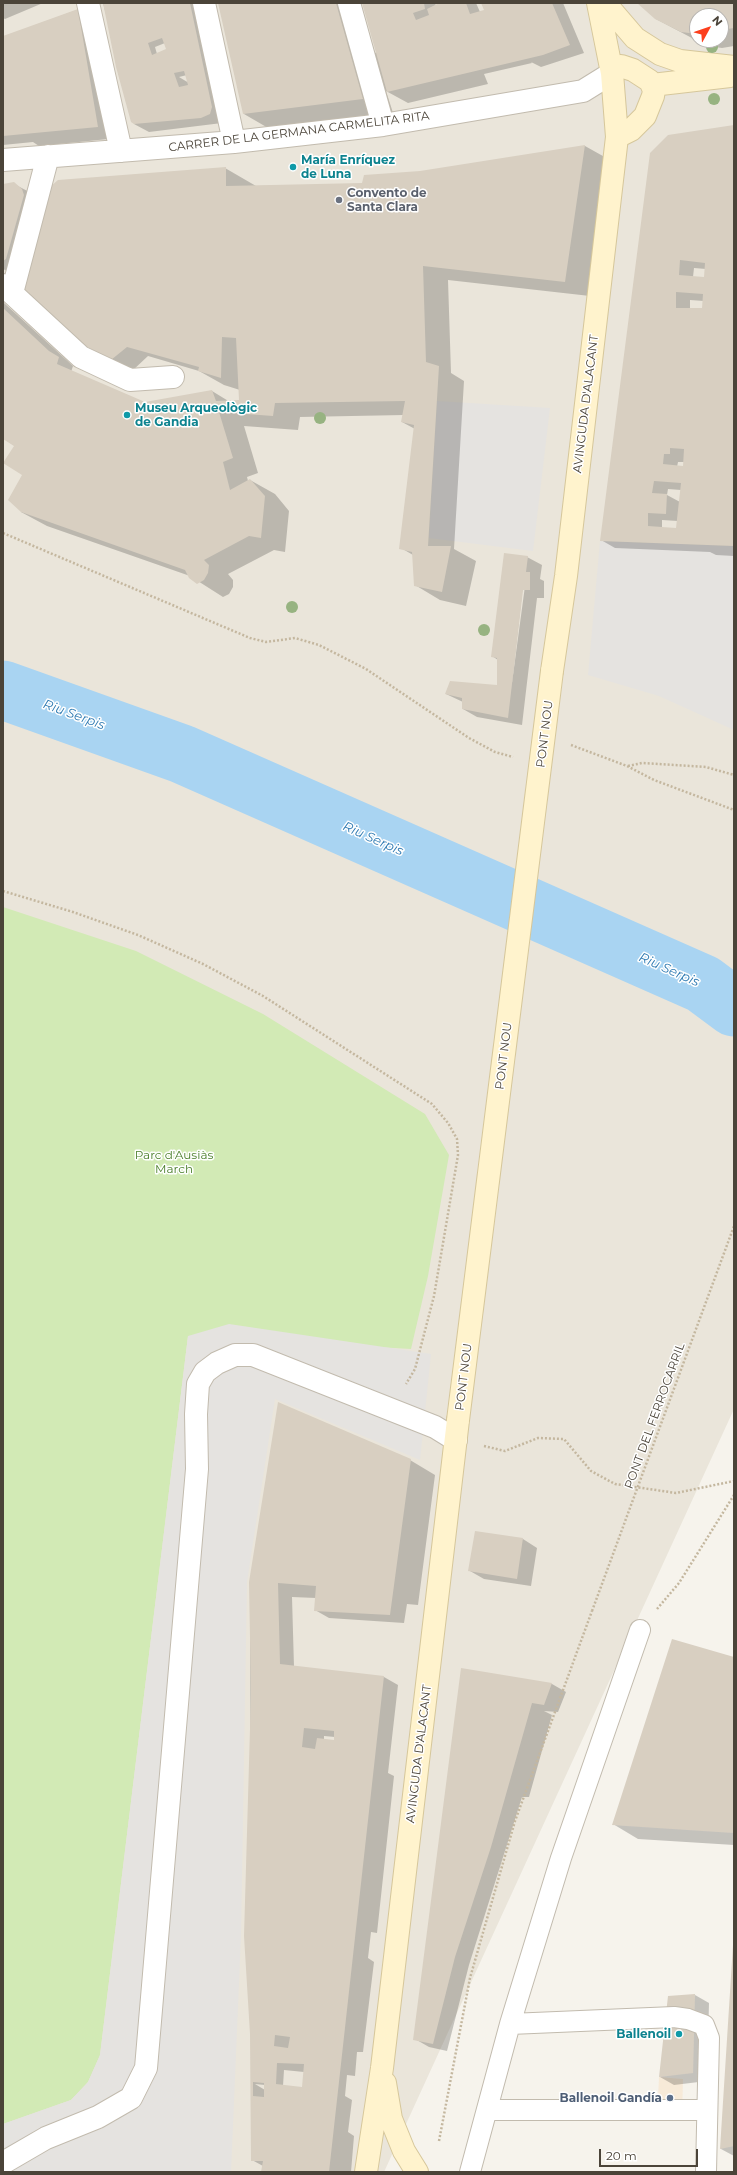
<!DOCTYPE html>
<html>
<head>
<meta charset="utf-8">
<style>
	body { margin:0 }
	#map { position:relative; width:737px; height:2175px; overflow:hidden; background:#f6f3ec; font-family:Montserrat,sans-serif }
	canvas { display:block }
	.frame { position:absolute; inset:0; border:4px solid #4b4439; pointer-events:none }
	.north { position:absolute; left:689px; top:8px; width:40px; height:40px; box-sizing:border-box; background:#fff; border:1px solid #b7b4b0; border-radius:50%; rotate:50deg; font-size:11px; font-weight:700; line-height:16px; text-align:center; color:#4b4439 }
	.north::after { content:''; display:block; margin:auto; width:14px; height:18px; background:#fc3f1d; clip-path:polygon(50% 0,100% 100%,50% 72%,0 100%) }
	.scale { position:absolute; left:599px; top:2149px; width:99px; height:18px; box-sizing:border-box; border:2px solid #4b4439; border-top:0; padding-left:5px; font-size:12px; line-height:14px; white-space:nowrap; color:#4b4439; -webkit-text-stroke:3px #fff; paint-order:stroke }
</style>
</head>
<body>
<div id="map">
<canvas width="737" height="2175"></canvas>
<div class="frame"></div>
<div class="north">N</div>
<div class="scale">20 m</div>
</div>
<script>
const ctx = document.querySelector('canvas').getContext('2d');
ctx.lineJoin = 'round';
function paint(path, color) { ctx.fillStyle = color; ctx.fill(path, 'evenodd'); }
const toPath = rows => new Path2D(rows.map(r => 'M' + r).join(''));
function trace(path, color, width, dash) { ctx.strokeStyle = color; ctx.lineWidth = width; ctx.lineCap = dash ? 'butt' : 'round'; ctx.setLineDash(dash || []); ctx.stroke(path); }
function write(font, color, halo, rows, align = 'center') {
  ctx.font = font + ' Montserrat,sans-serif'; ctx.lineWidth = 3; ctx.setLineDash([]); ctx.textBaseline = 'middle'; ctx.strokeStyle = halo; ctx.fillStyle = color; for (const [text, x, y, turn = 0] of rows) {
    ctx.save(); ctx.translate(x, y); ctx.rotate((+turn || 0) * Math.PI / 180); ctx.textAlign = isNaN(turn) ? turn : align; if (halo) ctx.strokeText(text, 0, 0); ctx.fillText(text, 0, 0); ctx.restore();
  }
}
paint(toPath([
	[3,3,734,3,734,1409,384,2172,3,2172],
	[697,16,721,16,721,40,697,40]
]), '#eae5da');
paint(toPath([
	[659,2077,683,2079,682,2117,657,2119]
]), '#f7ead8');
paint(toPath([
	[3,907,136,951,263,1014,425,1114,449,1155,428,1276,411,1349,188,1336,100,2055,88,2082,71,2100,3,2124]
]), '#d2eab5');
paint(toPath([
	[437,401,550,408,533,551,429,538],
	[600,541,734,546,734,730,659,696,588,675],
	[229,1324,431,1354,420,1460,275,1399,247,1582,241,1936,231,2172,3,2172,3,2124,71,2100,88,2082,100,2055,188,1336]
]), '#e5e3e0');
paint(toPath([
	[3,3,43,3,5,19,3,18],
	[103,3,202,3,222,123,149,132,134,124],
	[165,43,168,50,157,54,155,47],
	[187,75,189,83,179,77],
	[219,3,347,3,354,28,370,38,375,53,377,52,363,3,435,3,436,6,441,3,476,3,480,12,485,11,482,3,563,3,584,53,541,67,531,62,532,63,484,74,488,84,408,103,386,91,394,116,275,132,244,114],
	[639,3,734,3,734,46,722,48,707,46,656,19],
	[697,16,721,16,721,40,697,40],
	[77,10,92,18,118,138,39,146,33,142,3,145,3,37],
	[734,127,734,556,716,555,710,552,615,548,601,540,622,382],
	[694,268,706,269,705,278,693,277],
	[690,300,704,301,703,309,690,309],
	[678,462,684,462,684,468,677,467],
	[668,489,681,490,680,502,667,495],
	[662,520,678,521,677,529,662,528],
	[585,146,610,160,590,296,448,280,451,373,464,381,454,549,476,561,466,606,440,600,415,585,413,555,401,548,415,429,402,422,404,415,300,417,298,430,244,426,258,473,247,477,248,481,250,480,275,494,289,511,285,552,274,550,228,574,233,580,233,587,229,594,223,597,190,576,47,526,21,512,23,475,15,446,3,438,3,302,73,366,71,372,145,403,212,391,230,402,240,401,240,390,224,385,199,371,148,356,132,371,77,340,11,273,3,269,3,185,14,184,35,195,225,168,256,186,363,184,420,172],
	[527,557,542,565,540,579,544,581,544,598,537,598,522,725,477,717,463,709,463,702,446,694,497,686,498,660,492,656],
	[523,585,525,586,511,690],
	[410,1460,435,1475,418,1605,407,1604,404,1623,329,1618,315,1610,316,1598,292,1597,294,1667,384,1677,398,1685,388,1773,394,1776,377,1933,371,1932,368,1958,374,1962,363,2052,357,2052,355,2076,347,2075,345,2096,352,2100,348,2132,354,2136,351,2172,262,2172,263,2166,252,2160,250,1582],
	[324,1736,335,1737,335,1741,324,1740],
	[284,2070,304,2072,307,2088,283,2086],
	[255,2084,265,2085,265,2090],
	[523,1539,537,1548,531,1586,484,1579,470,1571],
	[734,1658,734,1845,638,1839,613,1824],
	[462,1669,552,1684,566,1692,558,1712,544,1711,552,1715,529,1797,522,1797,469,1965,447,2051,429,2047,415,2039],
	[734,1942,734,2156,721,2149],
	[695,1995,709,2003,707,2081,674,2085,660,2077]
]), '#0003');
trace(toPath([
	[3,690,182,754,703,984,734,1007]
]), '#a9d4f2', 59);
paint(toPath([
	[103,3,190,3,212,107,210,114,201,118,134,124,131,122,116,67],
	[162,38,166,49,152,55,148,43],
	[184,71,188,85,179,87,174,73],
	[218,3,336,3,363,99,243,114],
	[362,3,424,3,425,9,413,13,416,20,429,15,427,9,439,3,466,3,470,14,484,10,481,3,552,3,570,45,543,55,387,92],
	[637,3,734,3,734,28,721,30,721,16,697,16,697,34,681,32,655,19],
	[78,9,98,127,3,136,3,36],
	[734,125,734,546,600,541,650,153,668,135],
	[680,260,705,263,704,277,679,275],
	[676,292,703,294,702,308,676,308],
	[670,448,684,449,683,466,663,464,664,454,670,454],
	[654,481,681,483,676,528,648,526,648,513,666,514,667,494,652,493],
	[585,145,565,282,423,266,426,362,439,366,428,546,451,546,442,592,414,586,412,552,399,549,414,425,401,422,405,401,275,403,273,416,219,412,233,458,223,462,230,490,250,479,265,496,261,538,249,536,204,560,209,565,208,573,204,580,197,584,189,578,185,570,21,512,8,500,22,475,3,463,14,446,3,439,3,308,49,351,59,357,57,364,145,402,212,390,216,401,239,400,236,338,222,337,221,378,198,371,199,367,127,347,111,360,77,341,17,290,50,187,58,180,226,167,226,186,362,183,364,175,420,171],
	[14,182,22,189,24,195,6,259,3,261,3,184],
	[504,553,528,556,526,572,530,572,530,590,523,590,508,718,462,709,462,698,445,694,450,681,497,685,497,658,491,657],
	[278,1402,411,1459,390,1615,314,1611,316,1586,278,1583,280,1664,384,1676,329,2172,261,2172,263,2161,251,2161,250,2034,244,1936,251,1694,249,1582],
	[304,1728,334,1731,334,1740,317,1738,315,1749,302,1747],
	[275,2035,290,2037,288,2048,274,2046],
	[277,2063,304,2064,302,2087,276,2084],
	[253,2082,264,2083,264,2097,253,2096],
	[475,1531,523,1538,517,1579,468,1571],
	[672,1639,734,1657,734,1833,612,1825],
	[461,1668,552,1683,544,1705,532,1703,491,1847,455,1957,433,2044,413,2040],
	[733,1945,734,2146,720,2149],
	[695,1994,693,2073,659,2077,668,1996]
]), '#d8cfc1');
const lane = toPath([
	[510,2024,674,2017,688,2019,704,2025,709,2038,706,2172],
	[487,2110,707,2110],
	[470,2172,510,2024,561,1858,640,1630]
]);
const street = toPath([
	[88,3,121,151],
	[204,3,234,142],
	[349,3,383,125],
	[3,160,234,142,383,125,583,91,612,73],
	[3,285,81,357,130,380,173,377],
	[12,293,48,156],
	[3,2163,46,2138,98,2117,131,2098,146,2068,197,1469,196,1414,198,1384,205,1372,217,1363,235,1355,253,1355,435,1427,456,1440]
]);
const secondary = toPath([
	[605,3,635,38,660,54,680,61,734,67],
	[612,73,621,66,633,70,650,81,654,90,653,96,645,116,631,130,617,137],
	[652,85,730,76],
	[552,671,566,576,617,137,612,73,598,3],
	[385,2083,391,2119,404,2151,417,2172],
	[366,2172,382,2068,458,1420]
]);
trace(lane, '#c2bbae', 22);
trace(street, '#c2bbae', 24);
trace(secondary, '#d6c79b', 24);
trace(toPath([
	[3,533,250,638,266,642,295,638,319,645,366,669,469,738,495,752,513,757],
	[571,745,627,766,654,780,734,810],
	[628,766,642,763,706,767,734,775],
	[3,891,73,912,138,935,203,964,263,996,432,1104,448,1123,457,1139,458,1155,434,1296,415,1369,406,1384],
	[484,1446,505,1451,538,1438,564,1439,591,1471,615,1484,676,1493,734,1481],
	[657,1609,679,1583,734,1495],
	[439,2141,470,1978,515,1821,592,1611]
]), '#c4b79f', 2.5, [2, 2]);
trace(lane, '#fff', 20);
trace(street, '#fff', 22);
trace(secondary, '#fff3cd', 22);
const secondaryBridge = toPath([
	[458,1420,552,671]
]);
trace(secondaryBridge, '#d6c79b', 24, []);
trace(toPath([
	[592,1611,734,1226]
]), '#c4b79f', 2.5, [2, 2]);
trace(secondaryBridge, '#fff3cd', 22);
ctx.fillStyle = '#97b381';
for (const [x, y] of [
	[712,47],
	[714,99],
	[320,418],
	[292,607],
	[484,630]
]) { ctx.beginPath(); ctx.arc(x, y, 6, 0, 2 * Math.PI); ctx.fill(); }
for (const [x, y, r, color] of [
	[293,167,4,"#0f9aa8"],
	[339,200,4,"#6b7280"],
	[127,415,4,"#0f9aa8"],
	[679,2034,4,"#0f9aa8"],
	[670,2098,4,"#5c6f8a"]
]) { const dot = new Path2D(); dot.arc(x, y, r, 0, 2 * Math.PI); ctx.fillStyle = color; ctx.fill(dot); trace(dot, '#fff', 1.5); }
write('12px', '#4b4439', '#fff', [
	["CARRER DE LA GERMANA CARMELITA RITA",299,132,-7],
	["AVINGUDA D'ALACANT",586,404,-83],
	["PONT NOU",545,734,-83],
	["PONT NOU",504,1056,-83],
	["PONT NOU",464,1377,-83],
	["PONT DEL FERROCARRIL",655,1416,-70],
	["AVINGUDA D'ALACANT",419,1754,-83]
]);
write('bold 12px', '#0d838f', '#fff', [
	["María Enríquez",301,160],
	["de Luna",301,174],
	["Museu Arqueològic",135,408],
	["de Gandia",135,422],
	["Ballenoil",671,2034,"right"]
], 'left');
write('bold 12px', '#5b616d', '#fff', [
	["Convento de",347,193],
	["Santa Clara",347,207]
], 'left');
write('12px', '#4a7f2a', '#fff', [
	["Parc d'Ausiàs",174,1155],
	["March",174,1169]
]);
write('bold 12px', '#4e5e75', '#fff', [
	["Ballenoil Gandía",662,2098]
], 'right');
write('italic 13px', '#2e7ab2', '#fff', [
	["Riu Serpis",74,715,20],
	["Riu Serpis",373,839,24],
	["Riu Serpis",669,970,24]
]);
</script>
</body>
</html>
